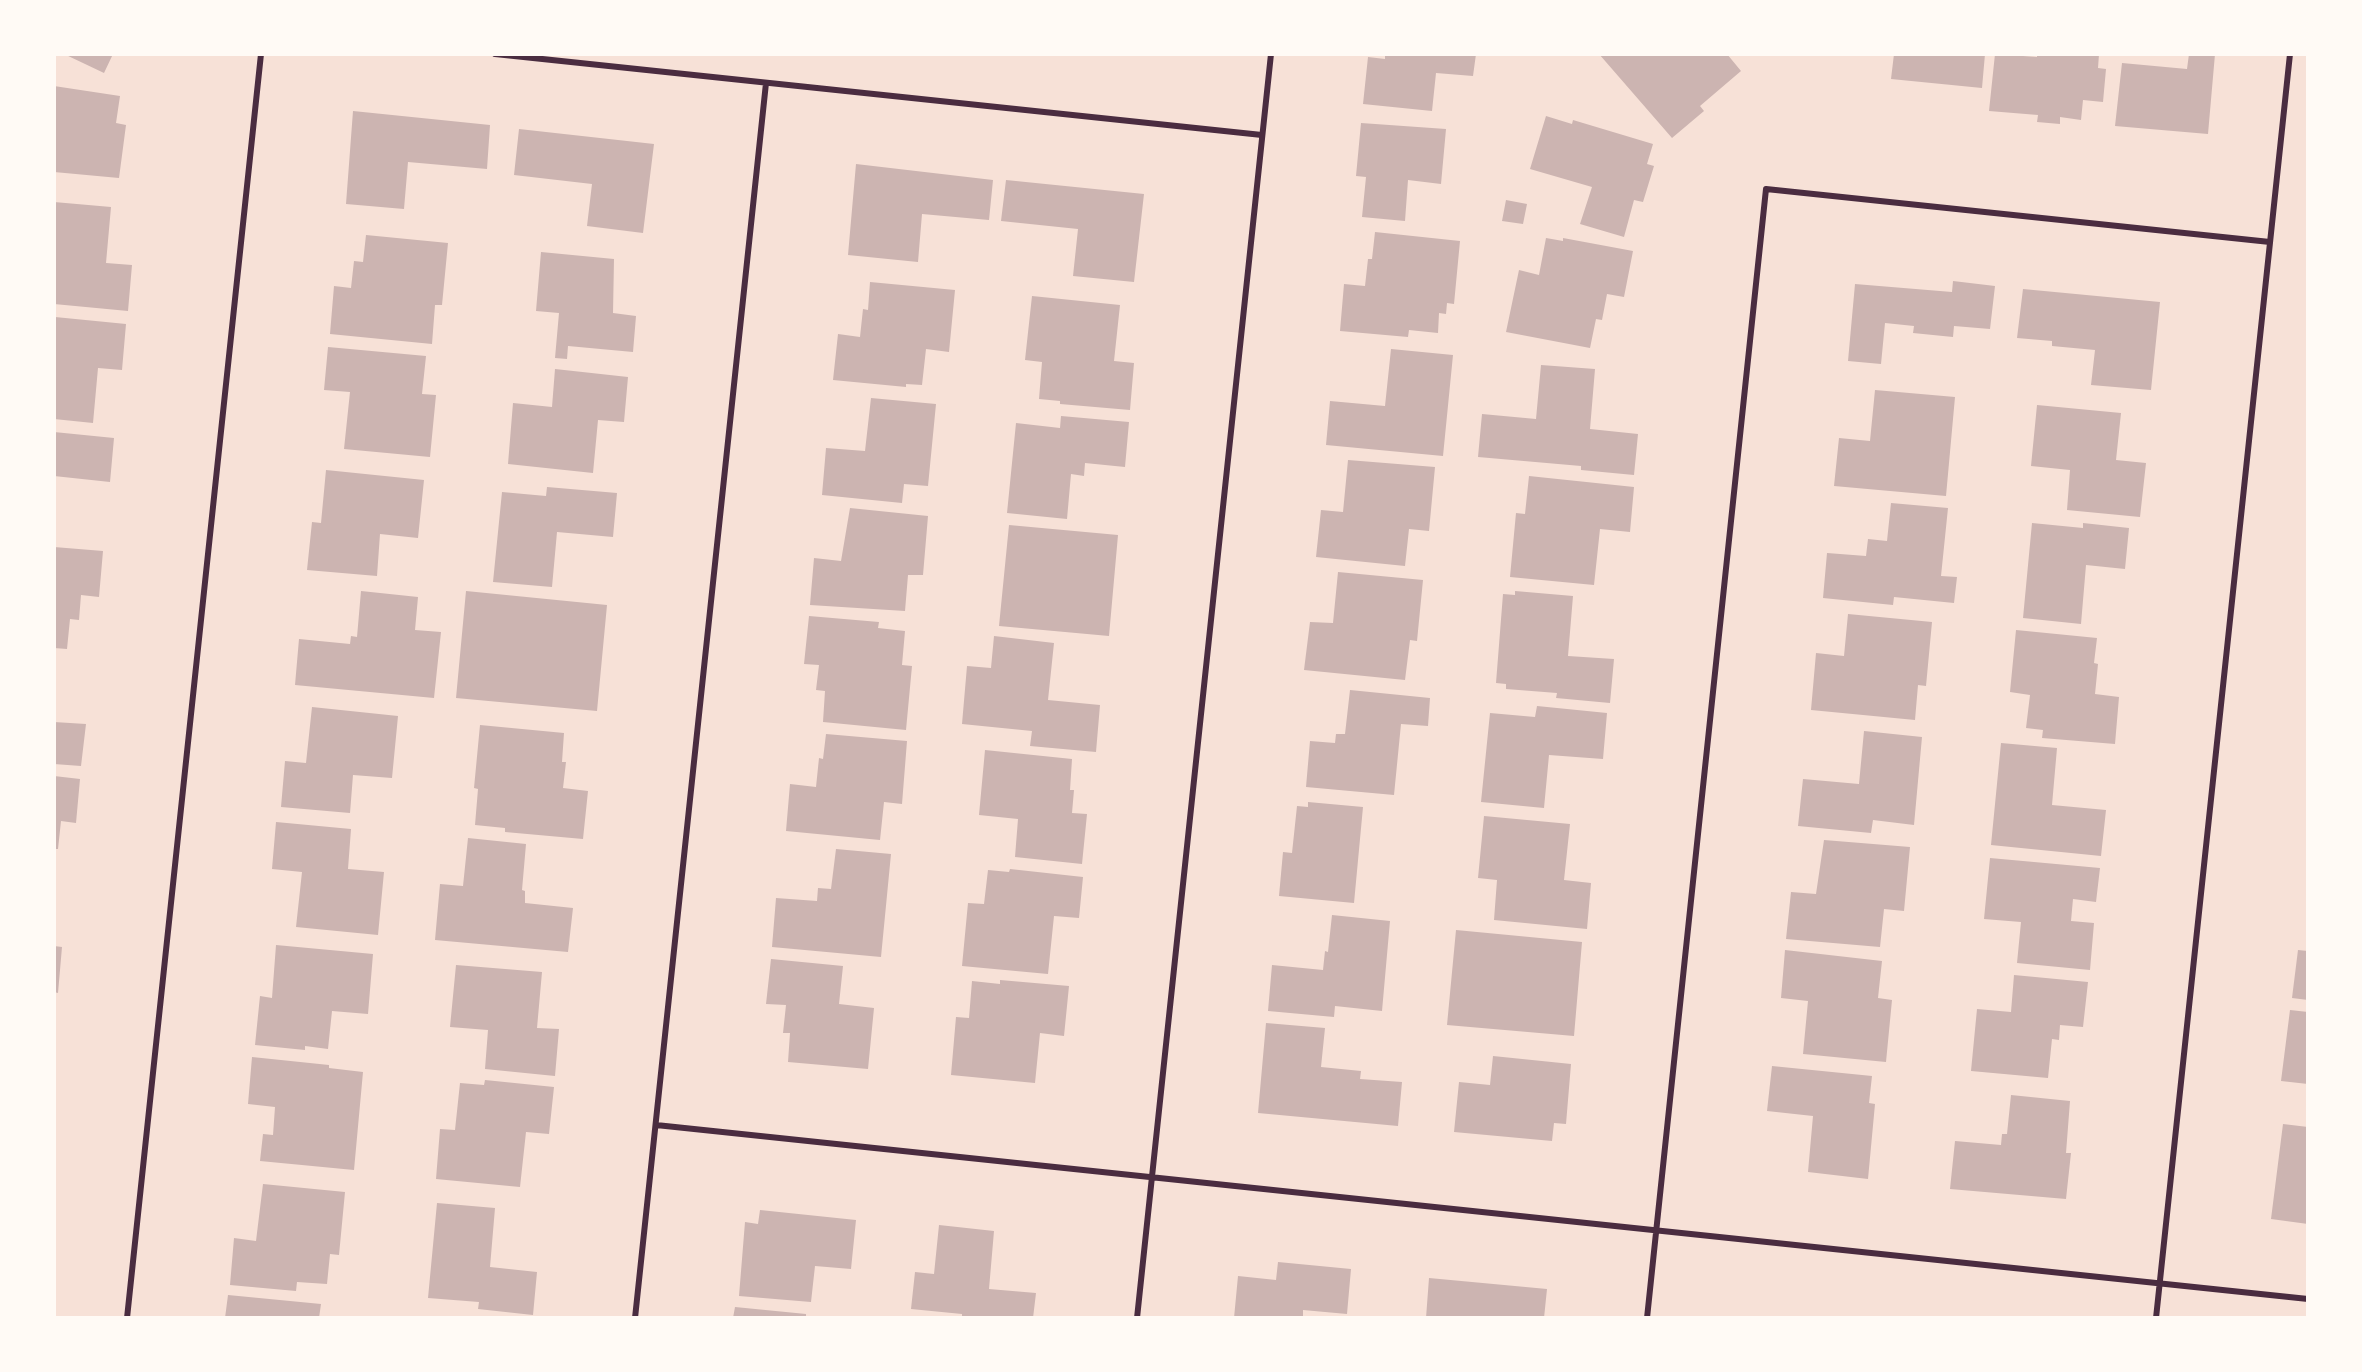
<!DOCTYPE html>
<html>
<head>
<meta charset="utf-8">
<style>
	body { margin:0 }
	#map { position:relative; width:2362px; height:1372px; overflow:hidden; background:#f7e1d7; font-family:"Open Sans",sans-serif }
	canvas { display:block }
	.frame { position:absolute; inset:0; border:56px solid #fffaf5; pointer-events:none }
</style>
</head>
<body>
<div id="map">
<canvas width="2362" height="1372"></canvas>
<div class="frame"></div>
</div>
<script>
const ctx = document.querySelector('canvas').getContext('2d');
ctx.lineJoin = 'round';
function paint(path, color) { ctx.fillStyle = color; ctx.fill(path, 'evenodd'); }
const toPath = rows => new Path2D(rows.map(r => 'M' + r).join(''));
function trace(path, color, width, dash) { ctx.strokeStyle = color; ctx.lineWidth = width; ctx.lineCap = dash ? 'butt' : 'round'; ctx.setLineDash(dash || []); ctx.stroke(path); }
paint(toPath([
	[64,54,113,54,104,73],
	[1385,54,1476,54,1473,76,1436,73,1432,111,1363,104,1368,57,1385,59],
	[1599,54,1727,54,1741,71,1700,106,1704,111,1672,138],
	[1894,54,1985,54,1982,88,1891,79],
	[1995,54,2037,57,2037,54,2099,54,2098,68,2106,69,2103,102,2083,100,2081,120,2060,117,2060,124,2037,122,2038,115,1989,111],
	[2189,54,2215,54,2208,134,2115,126,2122,63,2187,69],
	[54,86,120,96,116,123,126,125,119,178,54,172],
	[353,111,490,125,487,169,408,162,404,209,346,204],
	[1546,116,1572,124,1573,120,1653,144,1647,164,1654,166,1643,202,1634,200,1624,237,1580,224,1592,187,1530,169],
	[1361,123,1446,129,1441,184,1408,180,1405,221,1362,217,1366,177,1356,176],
	[519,129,654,144,643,233,587,226,592,184,514,175],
	[856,164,993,180,989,220,922,214,918,262,848,255],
	[1006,180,1144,194,1134,282,1073,276,1078,229,1001,221],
	[1506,200,1527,204,1523,224,1502,221],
	[54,202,111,207,106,263,132,265,128,311,54,304],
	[1375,232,1460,241,1454,304,1447,303,1446,314,1439,313,1438,333,1409,330,1408,337,1340,331,1344,284,1365,286,1368,259,1372,259],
	[366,235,448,243,442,305,435,305,432,344,330,334,334,286,351,288,354,261,363,262],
	[1546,238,1563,241,1563,238,1633,251,1624,297,1607,294,1602,320,1596,319,1590,348,1506,332,1519,270,1539,275],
	[541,252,614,259,613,313,636,316,633,352,568,346,567,359,555,358,559,313,536,311],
	[1953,281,1995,286,1990,329,1954,326,1953,337,1913,333,1914,326,1885,323,1881,364,1848,361,1855,284,1952,292],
	[870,282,955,290,949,352,926,349,922,385,906,384,906,387,833,380,838,334,860,337,863,309,868,310],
	[2023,289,2160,302,2151,390,2091,385,2095,350,2052,346,2052,341,2017,338],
	[1032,296,1120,305,1114,361,1134,363,1130,410,1060,404,1060,401,1039,399,1042,362,1025,360],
	[55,317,126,324,122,370,98,368,93,423,54,419],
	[328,347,426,356,422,394,436,395,430,457,344,449,350,392,324,390],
	[1391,349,1453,355,1443,456,1326,445,1330,401,1385,406],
	[1541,365,1595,369,1590,429,1638,434,1634,475,1581,470,1581,466,1478,457,1482,414,1536,419],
	[555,369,628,377,624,422,598,420,593,473,508,464,513,403,552,407],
	[1875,390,1955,397,1946,496,1834,486,1839,438,1870,441],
	[871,398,936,404,928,486,904,484,902,503,822,495,826,448,865,451],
	[2037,405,2121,413,2116,460,2146,463,2140,517,2067,510,2070,470,2031,466],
	[1061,416,1129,422,1125,467,1085,463,1084,476,1071,474,1067,519,1007,513,1016,423,1060,428],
	[54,432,114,438,110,482,54,476],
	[1348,460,1435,467,1429,531,1409,529,1405,566,1316,557,1321,510,1343,512],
	[326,470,424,480,418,538,380,534,377,576,307,570,312,522,321,523],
	[1529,476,1634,487,1630,532,1600,529,1594,585,1510,577,1516,513,1525,514],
	[547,487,617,493,613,537,557,532,552,587,493,582,502,492,546,496],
	[1891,503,1948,508,1941,576,1957,577,1954,603,1894,597,1893,605,1823,598,1827,553,1866,556,1868,539,1887,541],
	[850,508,928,516,923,575,908,575,905,611,810,605,814,558,841,561],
	[2032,523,2083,528,2083,523,2129,528,2125,569,2086,565,2081,624,2023,618],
	[1009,525,1118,535,1109,636,999,626],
	[54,547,103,551,99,597,81,595,79,620,70,619,67,649,54,648],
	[1338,572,1423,580,1417,641,1410,640,1405,680,1304,670,1310,622,1333,623],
	[361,591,418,597,415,630,441,632,434,698,295,685,299,639,350,644,351,636,357,637],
	[466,591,607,605,597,711,456,698],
	[1515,591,1573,596,1568,656,1614,659,1610,703,1556,698,1557,693,1506,689,1506,684,1496,683,1503,594,1515,595],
	[1848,614,1932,622,1926,686,1918,685,1915,720,1811,710,1816,653,1844,656],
	[809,616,879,622,878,628,905,631,902,665,912,666,906,730,823,722,825,691,816,690,819,665,804,664],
	[2016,630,2097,638,2094,663,2098,664,2095,694,2119,697,2115,744,2042,738,2043,730,2026,728,2030,695,2010,692],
	[994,636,1054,643,1048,700,1100,705,1096,752,1030,746,1032,731,962,724,967,666,991,668],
	[1350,690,1430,698,1428,726,1401,724,1394,795,1306,787,1310,741,1335,743,1336,734,1345,734],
	[1537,706,1607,713,1603,759,1549,755,1544,808,1481,802,1490,713,1535,717],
	[312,707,398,716,392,778,353,775,350,813,281,807,285,761,306,763],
	[54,722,86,724,81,766,54,764],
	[480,725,564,733,562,762,566,762,563,788,588,791,583,839,505,832,505,828,475,825,478,789,474,788],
	[1864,731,1922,737,1914,825,1873,820,1871,833,1798,826,1803,779,1859,784],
	[826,734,907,741,902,804,884,802,880,840,786,831,790,784,816,787,819,758,823,759],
	[2001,743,2057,748,2052,805,2106,810,2101,856,1991,845],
	[985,750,1072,759,1070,790,1074,790,1072,813,1087,814,1082,864,1015,857,1018,819,979,815],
	[54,776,80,779,76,823,61,821,58,849,54,849],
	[1308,802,1363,807,1354,903,1279,896,1283,852,1292,853,1297,806,1308,807],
	[1484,816,1570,824,1564,880,1591,883,1587,929,1494,920,1497,880,1478,878],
	[276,822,351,829,348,869,384,872,378,935,296,927,302,872,272,869],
	[468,838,526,844,522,890,525,891,525,903,573,908,568,952,435,940,440,884,463,886],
	[1824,840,1910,847,1904,911,1884,909,1880,947,1786,939,1791,892,1816,894],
	[836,849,891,854,881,957,772,947,776,898,817,901,818,888,831,889],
	[1990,858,2100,868,2096,902,2073,899,2071,921,2094,923,2090,970,2017,963,2021,922,1984,919],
	[1010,869,1083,877,1079,918,1054,916,1048,974,962,966,968,903,984,904,988,870,1009,872],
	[1332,915,1390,921,1382,1011,1335,1006,1334,1017,1268,1011,1272,965,1323,970,1325,951,1328,952],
	[1456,930,1582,942,1574,1036,1447,1025],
	[276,945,373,954,368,1014,332,1011,328,1049,305,1046,305,1050,255,1045,260,996,272,998],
	[54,946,62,947,58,993,54,992],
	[1785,950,1882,961,1878,998,1892,1000,1886,1062,1803,1054,1808,1001,1781,998],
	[2298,950,2308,951,2308,1000,2292,998],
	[771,959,843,966,839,1004,874,1008,868,1069,788,1062,790,1033,783,1033,786,1005,766,1004],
	[456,965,542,972,537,1028,559,1029,555,1076,485,1069,488,1030,450,1027],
	[2014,975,2088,982,2083,1027,2060,1025,2059,1040,2052,1039,2048,1078,1971,1071,1977,1009,2011,1012],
	[1000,980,1069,986,1064,1036,1040,1033,1035,1083,951,1075,956,1017,969,1018,972,981,1000,984],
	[2290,1010,2308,1012,2308,1084,2281,1081],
	[1266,1023,1325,1028,1321,1067,1361,1071,1360,1079,1402,1082,1398,1126,1258,1113],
	[1493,1056,1571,1064,1566,1124,1554,1123,1552,1141,1454,1132,1459,1082,1490,1085],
	[252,1057,329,1065,329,1068,363,1072,354,1170,260,1161,263,1134,273,1135,275,1107,248,1104],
	[1772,1066,1872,1076,1869,1103,1875,1104,1868,1179,1808,1172,1813,1116,1767,1111],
	[485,1080,554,1087,549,1134,526,1132,520,1187,436,1179,440,1129,455,1130,460,1083,484,1085],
	[2011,1095,2070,1101,2066,1153,2071,1153,2066,1199,1950,1189,1955,1141,2001,1145,2002,1134,2007,1134],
	[2283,1124,2308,1127,2308,1224,2271,1219],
	[263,1184,345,1192,339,1255,330,1254,327,1284,297,1282,296,1291,230,1285,234,1238,256,1241],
	[437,1203,495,1208,490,1267,537,1272,533,1315,478,1309,479,1302,428,1298],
	[760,1210,856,1220,851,1269,815,1266,811,1302,739,1296,745,1222,758,1224],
	[939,1225,994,1231,989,1289,1036,1293,1033,1318,962,1318,962,1314,911,1309,915,1272,934,1274],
	[1278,1262,1351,1269,1347,1314,1303,1310,1303,1318,1234,1318,1238,1276,1276,1280],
	[1429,1278,1547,1289,1544,1318,1426,1318],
	[228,1295,321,1304,319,1318,225,1318],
	[735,1307,806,1314,806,1318,733,1318]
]), '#ccb4b1');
trace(toPath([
	[495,54,1262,135],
	[656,1125,2308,1299],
	[127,1318,261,54],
	[635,1318,766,83],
	[1137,1318,1271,54],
	[1647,1318,1766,189,2270,242],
	[2156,1318,2290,54]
]), '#4a2c40', 6);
</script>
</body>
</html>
